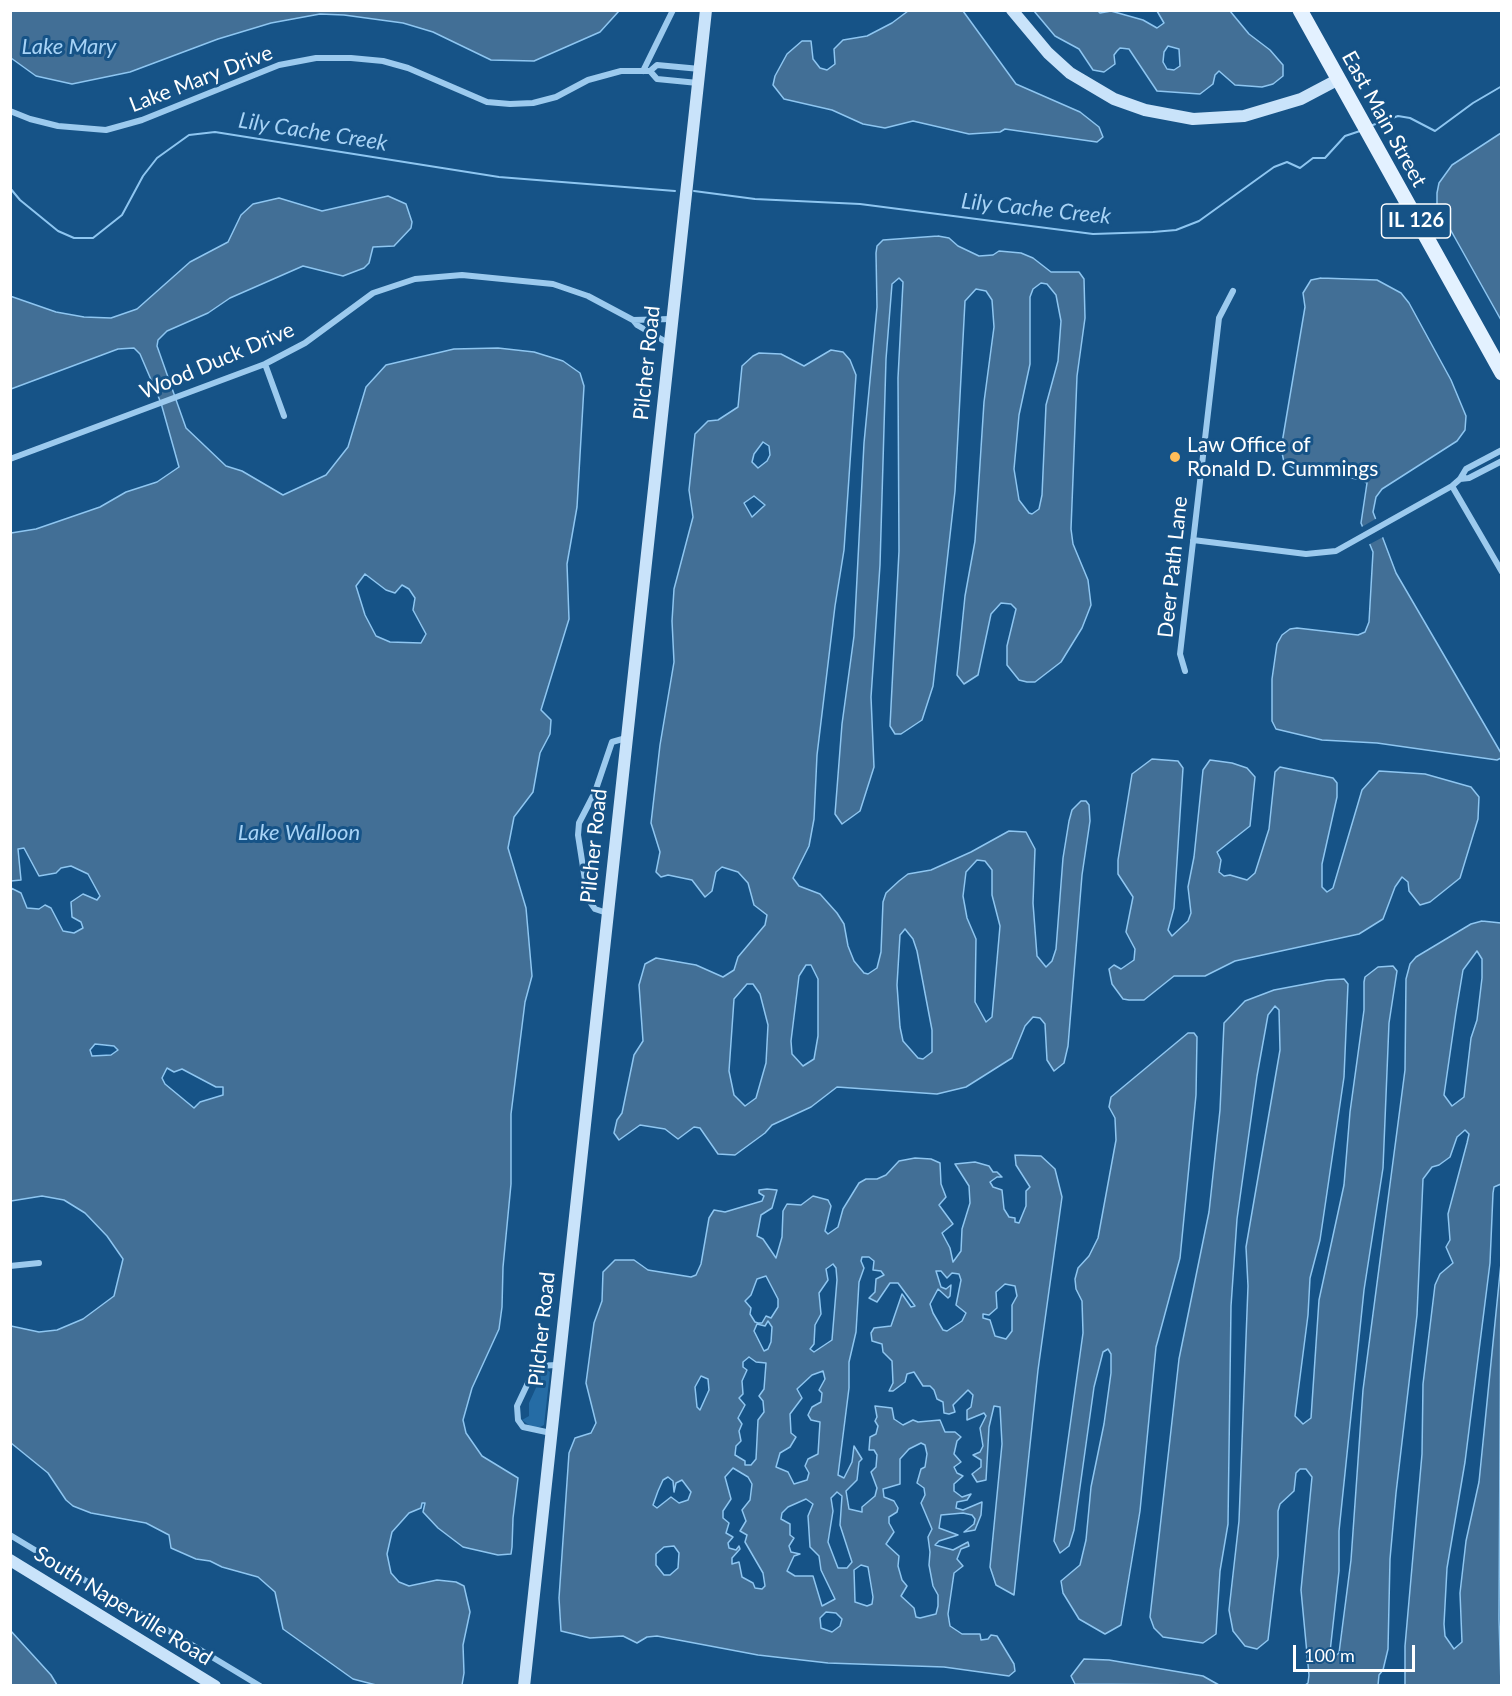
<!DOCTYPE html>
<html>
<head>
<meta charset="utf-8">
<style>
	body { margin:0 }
	#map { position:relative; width:1512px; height:1696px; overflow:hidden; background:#165387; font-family:Lato,sans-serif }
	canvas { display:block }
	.frame { position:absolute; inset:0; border:12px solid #fff; pointer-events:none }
	.scale { position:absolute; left:1293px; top:1645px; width:122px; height:27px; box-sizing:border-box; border:3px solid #fff; border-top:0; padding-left:8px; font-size:18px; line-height:21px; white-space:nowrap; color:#fff; -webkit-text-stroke:4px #165387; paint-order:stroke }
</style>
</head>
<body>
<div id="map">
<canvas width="1512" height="1696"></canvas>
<div class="frame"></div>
<div class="scale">100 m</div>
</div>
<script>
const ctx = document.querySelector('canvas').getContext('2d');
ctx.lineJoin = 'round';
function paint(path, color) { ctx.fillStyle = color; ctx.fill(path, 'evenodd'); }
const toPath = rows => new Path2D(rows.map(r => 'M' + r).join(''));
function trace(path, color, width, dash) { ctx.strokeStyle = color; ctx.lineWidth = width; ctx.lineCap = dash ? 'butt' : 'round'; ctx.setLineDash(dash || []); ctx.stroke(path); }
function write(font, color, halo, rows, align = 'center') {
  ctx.font = font + ' Lato,sans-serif'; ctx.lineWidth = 6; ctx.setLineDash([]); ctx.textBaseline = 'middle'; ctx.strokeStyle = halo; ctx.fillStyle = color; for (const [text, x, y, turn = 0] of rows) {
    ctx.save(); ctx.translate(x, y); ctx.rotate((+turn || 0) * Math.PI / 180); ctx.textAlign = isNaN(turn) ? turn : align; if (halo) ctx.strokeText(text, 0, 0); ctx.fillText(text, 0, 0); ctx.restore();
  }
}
paint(toPath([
	[545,1368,550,1372,544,1425,538,1428,530,1426,522,1420,529,1416,529,1403,540,1379,534,1375]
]), '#256ca5');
const water = toPath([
	[11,10,619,10,619,11,600,32,534,61,491,60,433,32,403,23,344,15,320,14,271,23,218,39,130,72,72,84,36,76,11,58,11,10],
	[1097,10,1100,13,1111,11,1143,20,1157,28,1164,23,1157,11,1230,11,1249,34,1270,50,1283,65,1283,76,1273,84,1262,87,1235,85,1219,71,1215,75,1213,84,1200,94,1157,91,1129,49,1120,48,1117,51,1114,55,1115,64,1104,72,1093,70,1079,49,1055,36,1034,11,1097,10],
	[1168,46,1179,49,1180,66,1174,70,1167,69,1163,62,1164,52,1168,46],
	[908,11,963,11,1016,84,1080,112,1099,127,1103,137,1097,142,1005,129,1000,132,969,134,913,121,885,128,863,124,832,110,784,99,773,85,775,76,787,54,802,41,811,41,813,59,820,68,827,70,835,64,834,49,843,40,867,36,892,23,908,11],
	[1501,133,1501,320,1445,220,1437,204,1437,193,1439,183,1452,165,1501,133],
	[388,196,406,204,412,222,411,228,394,246,373,247,369,263,364,268,343,276,303,266,230,298,208,313,167,331,158,340,157,346,186,428,226,466,242,471,283,495,326,475,348,447,366,387,386,365,454,349,498,348,534,352,563,361,580,373,584,386,577,507,567,564,569,619,541,710,551,720,550,734,540,753,533,792,514,817,508,848,526,908,532,976,525,1002,511,1114,511,1184,503,1267,502,1307,499,1329,472,1388,463,1420,466,1433,482,1456,518,1478,513,1518,512,1547,511,1554,498,1555,463,1547,438,1528,423,1512,425,1503,422,1503,421,1508,409,1513,392,1532,387,1554,391,1573,399,1582,409,1586,437,1580,456,1582,464,1586,470,1612,463,1645,464,1673,462,1685,376,1685,353,1679,283,1629,275,1592,258,1577,222,1567,210,1561,196,1559,171,1548,169,1535,146,1523,91,1513,73,1506,66,1500,48,1473,11,1443,11,1326,39,1332,57,1330,83,1319,114,1296,123,1259,107,1236,85,1213,64,1200,42,1196,11,1201,11,888,21,893,27,908,39,909,45,905,51,908,63,931,74,933,83,928,81,922,72,917,71,902,83,894,97,900,100,896,88,874,71,866,61,868,56,873,39,876,24,848,18,849,21,880,11,881,11,533,36,529,100,507,126,492,157,482,179,467,161,403,140,354,134,348,118,349,11,389,10,296,56,312,84,317,111,318,137,309,190,262,228,242,241,215,253,204,279,198,322,211,388,196],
	[365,574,386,590,395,593,402,585,409,589,415,598,413,610,426,634,421,643,390,642,376,636,365,615,356,586,365,574],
	[95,1044,114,1046,118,1050,111,1055,92,1056,90,1050,95,1044],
	[167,1068,174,1072,182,1069,216,1087,223,1087,223,1095,200,1102,194,1108,165,1084,162,1078,167,1068],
	[938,236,949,238,958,246,979,256,993,255,999,251,1021,253,1033,258,1051,272,1079,272,1084,279,1085,318,1077,376,1071,529,1073,544,1088,580,1091,605,1082,628,1061,662,1035,682,1027,682,1019,680,1007,665,1007,646,1016,609,1011,604,1001,603,991,614,978,675,964,684,957,675,965,596,975,541,984,402,994,327,992,300,986,291,976,289,965,301,955,491,933,686,922,720,901,734,895,734,890,726,899,551,898,378,903,282,899,278,892,284,886,359,880,565,871,697,874,767,860,811,842,824,835,814,842,724,854,636,864,443,877,307,876,253,877,246,883,240,938,236],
	[1041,283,1047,284,1056,295,1061,321,1058,361,1046,405,1042,495,1039,509,1032,514,1029,513,1019,500,1014,469,1019,415,1030,364,1030,297,1033,289,1041,283],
	[1321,278,1377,280,1401,293,1409,303,1451,380,1466,416,1465,430,1457,441,1382,489,1376,497,1373,512,1396,573,1501,753,1501,758,1497,760,1377,743,1322,740,1276,729,1272,721,1272,679,1277,644,1282,635,1290,629,1297,628,1358,635,1365,632,1369,622,1373,552,1361,523,1367,483,1358,479,1298,471,1284,462,1282,453,1282,443,1305,307,1303,293,1311,280,1321,278],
	[831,350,843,352,850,360,856,375,844,550,835,606,817,755,814,819,809,846,793,878,799,886,820,894,837,913,844,924,848,946,854,961,864,973,868,974,877,968,881,952,883,902,886,893,899,881,908,874,931,870,971,852,1009,831,1026,832,1035,849,1033,903,1037,956,1046,967,1052,961,1056,949,1063,858,1069,821,1072,810,1081,801,1086,801,1089,805,1090,821,1082,875,1068,1046,1064,1063,1054,1071,1047,1060,1045,1024,1040,1018,1033,1017,1025,1026,1012,1058,966,1087,937,1094,837,1087,811,1107,772,1125,765,1133,735,1155,718,1154,700,1128,694,1127,678,1139,665,1129,640,1125,619,1140,614,1133,617,1120,622,1113,634,1055,643,1041,639,985,645,964,656,958,696,965,723,977,734,970,738,957,765,925,767,915,754,905,748,883,738,872,722,867,716,872,712,891,705,897,692,880,668,875,661,877,656,872,660,852,651,823,660,745,674,662,672,621,674,589,693,517,689,490,695,434,708,421,718,420,738,407,742,366,753,356,759,353,781,354,804,366,831,350],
	[763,442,769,446,770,455,767,461,758,468,752,462,754,454,763,442],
	[754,496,765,505,752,517,744,503,754,496],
	[977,860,985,861,992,870,992,895,1000,926,992,1017,986,1022,975,1002,976,939,967,918,963,896,966,872,977,860],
	[905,929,913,939,917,951,932,1030,932,1052,923,1059,918,1058,903,1041,900,1027,897,985,900,935,905,929],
	[806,965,811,965,818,979,818,1036,814,1059,803,1066,792,1054,791,1041,799,976,806,965],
	[747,984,753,984,760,994,768,1025,766,1063,756,1098,745,1106,734,1095,729,1071,734,999,747,984],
	[1152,759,1178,761,1183,768,1174,908,1168,930,1172,936,1188,921,1191,913,1188,887,1194,857,1203,770,1210,760,1232,763,1247,768,1255,777,1250,826,1217,852,1221,860,1219,872,1224,876,1230,875,1247,880,1255,873,1269,829,1275,772,1280,767,1333,778,1337,783,1337,797,1322,864,1322,887,1327,892,1333,888,1362,790,1379,771,1425,774,1471,787,1479,797,1478,819,1460,878,1430,902,1420,905,1409,891,1408,882,1402,877,1395,887,1383,919,1359,934,1235,961,1205,976,1174,976,1144,1000,1129,1000,1123,999,1112,984,1109,969,1114,965,1121,969,1134,960,1135,949,1126,932,1133,897,1118,874,1118,860,1132,774,1152,759],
	[1482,921,1501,923,1501,1184,1494,1187,1493,1193,1490,1263,1465,1462,1447,1568,1444,1624,1445,1636,1454,1649,1462,1642,1460,1593,1466,1541,1479,1482,1501,1263,1499,1619,1501,1685,1405,1685,1405,1646,1422,1454,1423,1384,1435,1285,1440,1274,1453,1263,1446,1247,1450,1240,1448,1214,1467,1143,1469,1134,1465,1130,1457,1137,1450,1157,1439,1165,1432,1167,1423,1179,1417,1315,1396,1493,1390,1559,1388,1649,1383,1670,1379,1675,1378,1685,1305,1685,1308,1683,1309,1675,1301,1590,1312,1477,1306,1469,1300,1469,1296,1473,1294,1491,1280,1504,1278,1511,1278,1556,1268,1640,1257,1649,1245,1646,1233,1631,1229,1610,1239,1521,1248,1286,1246,1247,1280,1050,1279,1010,1275,1006,1268,1015,1257,1076,1237,1219,1231,1306,1228,1524,1220,1571,1216,1634,1203,1643,1163,1637,1154,1628,1150,1617,1179,1359,1209,1212,1220,1110,1224,1023,1245,1001,1274,990,1327,980,1344,979,1348,984,1344,1077,1320,1240,1310,1278,1308,1315,1295,1416,1303,1424,1311,1418,1319,1300,1344,1185,1350,1112,1364,1010,1364,982,1365,977,1378,967,1393,966,1397,971,1389,1023,1383,1168,1364,1290,1339,1531,1339,1571,1330,1652,1334,1657,1339,1653,1351,1560,1363,1390,1405,1070,1406,979,1410,964,1416,957,1471,924,1482,921],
	[1477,951,1482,959,1482,978,1477,1020,1471,1038,1464,1097,1452,1106,1444,1095,1456,1012,1463,970,1477,951],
	[1188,1033,1194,1033,1197,1037,1196,1095,1180,1258,1156,1347,1140,1511,1121,1625,1105,1634,1079,1619,1063,1593,1061,1581,1080,1565,1086,1540,1091,1487,1104,1424,1111,1373,1111,1354,1108,1349,1103,1352,1094,1387,1074,1530,1069,1546,1060,1553,1054,1541,1083,1333,1082,1301,1076,1289,1075,1279,1078,1268,1089,1256,1098,1238,1116,1140,1115,1118,1109,1107,1111,1097,1188,1033],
	[1015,1155,1041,1156,1055,1169,1062,1197,1038,1370,1014,1595,996,1585,990,1567,1002,1444,1000,1407,994,1406,989,1427,986,1480,977,1482,972,1474,981,1467,981,1460,973,1455,980,1452,983,1446,980,1428,986,1416,984,1413,967,1420,967,1410,971,1407,973,1395,968,1390,953,1405,955,1412,949,1414,944,1413,943,1402,937,1399,934,1390,930,1386,923,1386,914,1372,907,1374,905,1382,893,1391,889,1391,893,1383,892,1361,883,1352,882,1344,872,1341,871,1333,874,1328,891,1326,902,1294,911,1307,915,1306,898,1283,890,1283,877,1302,869,1298,875,1292,876,1279,884,1275,881,1271,873,1270,874,1261,869,1257,862,1257,861,1261,864,1268,859,1282,856,1332,849,1362,849,1388,838,1475,844,1478,852,1462,854,1446,862,1459,859,1462,857,1480,846,1491,849,1509,862,1512,862,1507,875,1496,877,1488,871,1472,876,1467,877,1455,874,1450,869,1450,870,1437,876,1434,878,1426,875,1421,877,1417,875,1406,892,1408,894,1419,903,1425,913,1420,918,1422,940,1420,945,1432,955,1432,961,1437,957,1441,954,1454,961,1462,954,1467,957,1473,963,1476,954,1484,954,1491,962,1497,971,1494,967,1500,957,1502,956,1508,963,1510,982,1502,981,1515,975,1530,964,1532,974,1524,975,1519,972,1515,963,1513,941,1515,939,1528,958,1535,939,1541,935,1545,953,1550,968,1542,969,1546,961,1549,957,1559,963,1566,954,1573,948,1614,950,1626,962,1634,980,1634,981,1640,988,1639,991,1635,997,1636,1014,1664,1015,1671,1009,1676,944,1667,828,1663,758,1655,657,1636,647,1637,637,1643,623,1636,590,1638,561,1631,559,1598,569,1453,575,1438,591,1433,596,1423,586,1383,594,1323,602,1301,603,1272,615,1260,634,1260,648,1270,691,1277,696,1275,701,1264,709,1218,714,1210,725,1212,762,1201,764,1196,759,1193,759,1190,767,1189,777,1190,772,1208,761,1215,757,1236,763,1239,776,1258,782,1237,783,1211,787,1204,801,1205,813,1196,828,1200,831,1206,825,1231,828,1234,838,1227,843,1209,859,1183,866,1179,877,1179,886,1175,899,1161,915,1158,931,1159,940,1163,941,1184,946,1197,939,1205,953,1224,942,1233,950,1248,953,1262,961,1251,962,1229,970,1203,969,1186,955,1164,975,1162,989,1166,993,1172,997,1172,1002,1177,997,1177,990,1182,993,1187,1002,1190,1004,1209,1009,1217,1015,1218,1015,1222,1019,1223,1026,1206,1026,1191,1030,1187,1016,1165,1015,1155],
	[833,1264,836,1268,837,1280,832,1340,814,1352,810,1349,814,1344,815,1325,821,1314,819,1293,828,1280,826,1269,833,1264],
	[936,1271,941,1271,947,1278,952,1273,959,1274,961,1280,956,1305,966,1313,962,1321,947,1331,943,1330,933,1313,930,1304,938,1289,948,1298,950,1296,951,1285,946,1289,941,1287,936,1271],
	[766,1276,778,1299,778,1307,771,1318,766,1316,762,1323,758,1323,755,1322,750,1314,751,1308,745,1301,751,1295,757,1279,766,1276],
	[1005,1284,1015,1286,1017,1296,1012,1305,1012,1331,1006,1339,995,1336,990,1320,983,1318,983,1314,989,1315,997,1308,996,1292,1005,1284],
	[768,1321,772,1327,771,1342,768,1349,764,1351,754,1331,757,1324,765,1326,768,1321],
	[749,1357,756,1362,766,1363,764,1389,759,1396,763,1401,764,1412,758,1420,756,1459,751,1465,745,1465,745,1461,735,1455,736,1446,741,1441,739,1431,742,1424,738,1418,745,1405,739,1398,743,1394,742,1381,747,1370,743,1367,743,1362,749,1357],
	[823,1371,825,1379,819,1390,822,1393,821,1402,812,1407,808,1415,811,1420,820,1422,818,1454,808,1459,805,1466,809,1473,807,1480,794,1484,788,1472,776,1467,780,1453,790,1447,796,1437,791,1433,790,1414,802,1398,797,1389,812,1375,823,1371],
	[701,1376,708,1379,709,1390,700,1410,697,1407,695,1387,701,1376],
	[921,1443,925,1445,927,1454,925,1467,921,1469,917,1483,924,1488,925,1495,921,1503,932,1529,928,1537,930,1552,929,1565,933,1586,938,1595,938,1606,936,1614,920,1618,916,1617,914,1608,901,1596,907,1586,902,1580,898,1566,899,1556,886,1544,894,1532,889,1523,889,1517,897,1512,898,1508,894,1501,884,1497,883,1489,900,1484,900,1459,909,1449,921,1443],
	[733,1468,748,1477,752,1484,750,1500,742,1510,746,1521,740,1531,747,1535,745,1542,763,1573,765,1586,762,1589,755,1588,753,1583,742,1577,739,1562,732,1564,732,1558,740,1549,739,1546,736,1550,729,1548,728,1543,733,1537,726,1533,729,1523,723,1518,723,1511,731,1499,725,1477,733,1468],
	[668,1477,673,1481,674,1492,676,1483,682,1480,691,1492,688,1500,679,1503,671,1497,657,1508,653,1505,658,1491,663,1480,668,1477],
	[837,1492,842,1496,840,1525,852,1562,847,1568,838,1568,828,1542,833,1511,831,1498,837,1492],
	[806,1499,813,1504,808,1516,810,1547,819,1556,821,1570,835,1599,822,1606,813,1576,795,1576,787,1571,794,1556,800,1554,791,1552,789,1546,794,1538,790,1535,790,1524,781,1519,782,1513,788,1507,806,1499],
	[674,1546,679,1553,678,1568,670,1575,664,1575,656,1565,656,1554,664,1547,674,1546],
	[861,1565,868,1567,873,1597,872,1604,867,1606,855,1602,854,1570,861,1565],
	[826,1612,836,1613,842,1619,840,1626,832,1632,821,1628,820,1618,826,1612],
	[10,1630,51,1675,57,1685,11,1685,10,1630],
	[1084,1659,1109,1660,1203,1676,1219,1685,1075,1684,1071,1676,1084,1659]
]);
paint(water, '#426f96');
trace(water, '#8ec6f1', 1.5);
paint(toPath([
	[1379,517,1387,535,1368,545,1360,528]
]), '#165387');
trace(toPath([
	[1370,126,1398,116,1410,118,1435,131,1473,103,1502,86],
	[10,188,20,200,58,231,74,238,93,238,122,215,143,176,157,158,189,135,215,132,499,177,675,191],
	[694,191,755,199,860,204,1093,234,1153,232,1176,230,1199,221,1274,167,1287,162,1300,168,1313,158,1325,158,1345,136,1360,131]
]), '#8ec6f1', 2);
trace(toPath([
	[643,71,673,10],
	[650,71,657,65,700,69],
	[10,111,30,119,58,126,106,130,142,120,279,65,316,58,351,58,383,61,408,68,487,102,510,104,533,103,556,97,588,80,621,71,650,71,657,79,698,83],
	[633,320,671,319],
	[265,364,284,416],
	[10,459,265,364,305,343,373,293,415,279,462,275,553,284,588,296,633,320,637,325,668,343],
	[1460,479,1469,478,1502,461],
	[1452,486,1502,572],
	[1193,540,1306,554,1336,551,1452,486,1460,479,1466,469,1502,450],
	[1185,671,1180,654,1219,318,1233,291],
	[607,913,595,909,588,899,578,835,579,823,595,792,612,742,626,738],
	[10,1266,39,1263],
	[551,1433,523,1427,518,1420,517,1406,536,1366,557,1365],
	[10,1535,260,1686]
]), '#9ccaee', 6);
trace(toPath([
	[1012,10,1048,53,1070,73,1114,99,1145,110,1193,119,1244,116,1301,99,1337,80],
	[10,1560,215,1686],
	[524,1686,706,10]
]), '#c9e3fa', 12);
trace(toPath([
	[1300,10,1502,373]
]), '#e3f1ff', 15);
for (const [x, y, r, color] of [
	[1175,457,6,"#ffbd59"]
]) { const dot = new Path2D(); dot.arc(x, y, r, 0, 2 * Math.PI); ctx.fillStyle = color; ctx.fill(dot); trace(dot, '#165387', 2); }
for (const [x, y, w] of [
	[1416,221,69]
]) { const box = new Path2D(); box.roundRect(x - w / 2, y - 17, w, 34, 4.5); ctx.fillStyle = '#165387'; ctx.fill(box); trace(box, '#fff', 1.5); }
write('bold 20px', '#fff', null, [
	["IL 126",1416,221]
]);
write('21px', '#fff', '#165387', [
	["Lake Mary Drive",201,79,-21],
	["East Main Street",1384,119,61],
	["Wood Duck Drive",217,361,-23],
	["Pilcher Road",647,363,-84],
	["Deer Path Lane",1173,567,-84],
	["Pilcher Road",594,846,-84],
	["Pilcher Road",542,1329,-84],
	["South Naperville Road",123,1606,32]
]);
write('21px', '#fff', '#165387', [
	["Law Office of",1187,445],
	["Ronald D. Cummings",1187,469]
], 'left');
write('italic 22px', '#a7d3f6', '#165387', [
	["Lake Mary",69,47],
	["Lily Cache Creek",313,132,9],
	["Lily Cache Creek",1036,209,6],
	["Lake Walloon",299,833]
]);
</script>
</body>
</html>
